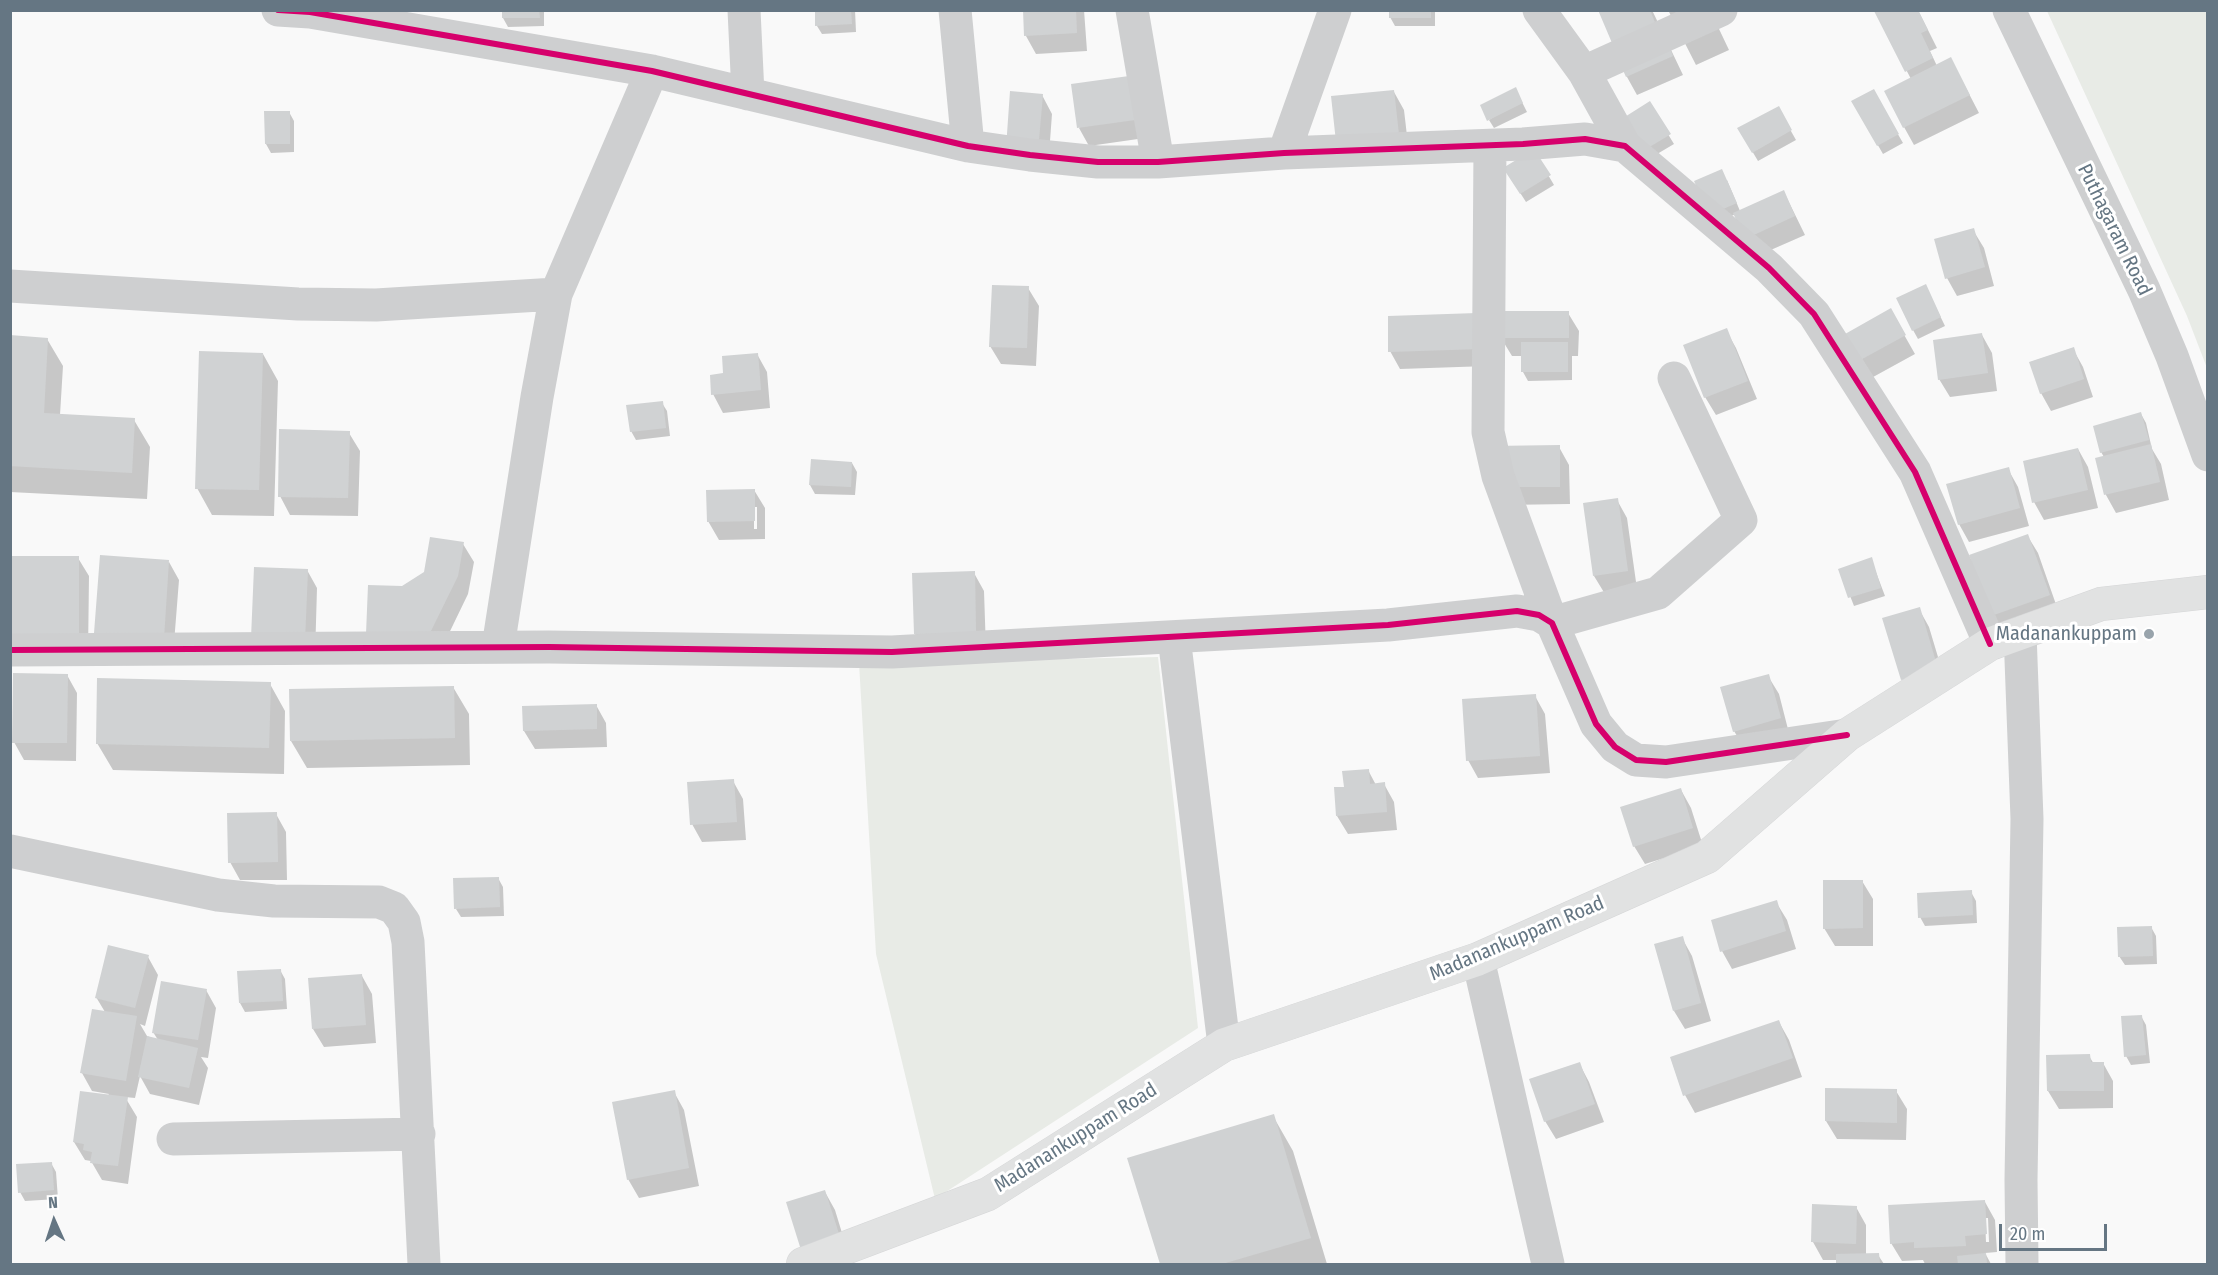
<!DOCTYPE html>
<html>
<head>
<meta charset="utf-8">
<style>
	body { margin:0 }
	#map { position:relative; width:2218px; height:1275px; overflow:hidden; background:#f9f9f9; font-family:"Fira Sans Condensed",sans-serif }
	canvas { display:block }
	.frame { position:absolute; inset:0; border:12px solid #657683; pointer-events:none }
	.north { position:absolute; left:24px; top:1191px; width:60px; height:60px; -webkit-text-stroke:4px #fff; paint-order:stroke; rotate:357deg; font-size:16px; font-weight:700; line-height:24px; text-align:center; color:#657683 }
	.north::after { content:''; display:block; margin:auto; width:21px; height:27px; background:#657683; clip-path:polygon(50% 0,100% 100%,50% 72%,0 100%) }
	.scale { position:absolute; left:1999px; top:1224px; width:108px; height:27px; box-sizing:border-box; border:3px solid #657683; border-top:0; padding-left:8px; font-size:18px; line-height:21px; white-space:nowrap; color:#657683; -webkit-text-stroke:4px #fff; paint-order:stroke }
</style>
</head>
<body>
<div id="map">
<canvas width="2218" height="1275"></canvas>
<div class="frame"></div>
<div class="north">N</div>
<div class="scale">20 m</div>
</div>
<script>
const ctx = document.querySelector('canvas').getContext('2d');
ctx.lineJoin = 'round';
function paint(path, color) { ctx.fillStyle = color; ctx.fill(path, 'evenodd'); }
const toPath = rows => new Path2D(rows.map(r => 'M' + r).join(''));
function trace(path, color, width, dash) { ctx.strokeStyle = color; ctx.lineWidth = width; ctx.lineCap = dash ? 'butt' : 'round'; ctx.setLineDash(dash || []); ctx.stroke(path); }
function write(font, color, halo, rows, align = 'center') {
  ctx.font = font + ' "Fira Sans Condensed",sans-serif'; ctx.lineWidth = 6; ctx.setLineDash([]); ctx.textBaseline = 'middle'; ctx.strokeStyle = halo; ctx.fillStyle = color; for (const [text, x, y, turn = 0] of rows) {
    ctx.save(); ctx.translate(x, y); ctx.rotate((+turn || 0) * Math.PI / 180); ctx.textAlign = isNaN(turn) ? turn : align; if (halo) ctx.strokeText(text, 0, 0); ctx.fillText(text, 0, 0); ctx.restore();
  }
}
paint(toPath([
	[2047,11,2207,11,2207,368,2187,316],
	[1158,657,1198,1028,935,1199,876,954,859,663]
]), '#e8ebe6');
paint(toPath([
	[503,10,544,10,544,26,508,27,503,18],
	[816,10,855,10,856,32,822,34,817,26],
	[1025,10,1084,10,1087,51,1036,54,1026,36],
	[1391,10,1435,10,1435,26,1395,26,1390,17],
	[1600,10,1652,10,1683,75,1637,95,1627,77],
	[1668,10,1710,10,1729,50,1696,65],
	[1918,10,1937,48,1930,51,1937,66,1951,59,1979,113,1914,145,1904,127,1911,79,1876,12],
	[1128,77,1145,138,1089,146,1079,128],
	[1873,91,1903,143,1883,154,1853,102],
	[1394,92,1404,110,1409,153,1337,142],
	[1042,95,1052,114,1048,168,1018,166],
	[1520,98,1527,112,1494,128,1489,120],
	[1649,103,1674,144,1647,160],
	[1778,108,1796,140,1758,161,1739,129],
	[289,112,294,121,294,152,271,153,266,144],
	[1534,151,1554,185,1526,202,1510,177],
	[1727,180,1740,211,1784,192,1805,235,1757,256,1736,214,1715,223],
	[1973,230,1984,248,1994,286,1957,296,1947,278],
	[1028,288,1039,306,1036,366,1001,364,990,346],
	[1930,295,1945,326,1918,339,1913,330],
	[1890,310,1915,354,1864,382,1840,338],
	[1568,313,1579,331,1578,356,1572,356,1572,380,1528,381,1523,372,1522,356,1512,356,1501,338],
	[1477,315,1488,366,1400,369,1390,351],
	[1726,330,1736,348,1757,399,1716,415,1705,397],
	[1982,335,1992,353,1997,391,1950,397,1939,379],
	[10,337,47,339,63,366,60,415,134,420,150,447,147,499,10,492],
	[2073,349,2083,367,2093,397,2051,411,2041,393],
	[263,354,278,381,274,516,212,515,197,488],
	[757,354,767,372,770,408,723,413,713,394,725,375],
	[662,403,667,411,670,436,636,440,631,431],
	[2141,414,2146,423,2152,449,2161,464,2169,500,2116,513,2106,495,2097,459,2104,457,2101,452],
	[349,433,360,451,358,516,290,515,280,496],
	[1559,447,1569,465,1570,504,1503,505,1492,487],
	[2078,449,2088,467,2098,508,2044,520,2034,502],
	[852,463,857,472,855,495,815,494,810,485],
	[2008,469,2018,487,2029,526,1969,542,1959,524],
	[754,490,765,508,765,539,719,540,708,521],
	[754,507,757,507,757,529,754,529],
	[1617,500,1627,518,1637,589,1605,594,1594,576],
	[2027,535,2038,553,2059,613,2003,633,1993,615],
	[463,544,474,562,468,594,439,654,403,587,426,573],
	[78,558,89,576,88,655,21,655],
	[1871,559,1885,596,1854,606,1840,570],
	[169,562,179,580,173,656,95,632],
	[307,570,317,588,315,657,253,637],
	[974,573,984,591,986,650,926,652,915,634],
	[1919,609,1929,627,1947,687,1913,697,1902,679],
	[67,675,77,693,76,761,24,760,14,742],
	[1768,676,1779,694,1790,737,1745,749,1734,731],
	[270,684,285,711,284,774,113,770,97,743],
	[453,687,469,714,470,765,307,768,291,741],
	[1535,696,1545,714,1550,773,1478,778,1468,760],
	[596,705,606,723,607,747,535,749,524,731,524,707],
	[1368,770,1376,785,1384,784,1394,802,1397,830,1348,834,1337,816],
	[733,781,743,799,746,840,702,842,692,824],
	[1681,790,1691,808,1703,846,1645,864,1634,846],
	[276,814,286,832,287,880,240,880,230,862],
	[498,878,503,887,504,916,461,917,456,909],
	[1862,881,1873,899,1873,946,1835,946,1824,928],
	[1971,892,1976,901,1977,923,1925,926,1920,917],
	[1776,902,1787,920,1796,949,1732,969,1722,951],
	[2151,927,2156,936,2157,964,2125,965,2119,956],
	[1682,938,1692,956,1711,1021,1685,1029,1674,1011],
	[148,957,158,975,145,1026,140,1024,147,1036,158,1040,153,1032,206,990,216,1008,208,1058,201,1057,208,1068,199,1105,150,1094,140,1076,135,1098,125,1097,137,1117,128,1184,102,1180,91,1161,85,1160,74,1142,109,1094,92,1091,82,1073,105,1012,96,997],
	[280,970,285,979,287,1009,245,1012,240,1003],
	[362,976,372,994,376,1043,324,1047,313,1029],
	[2141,1016,2146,1025,2150,1063,2131,1065,2126,1056],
	[1779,1022,1789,1040,1802,1077,1695,1113,1685,1095],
	[2089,1056,2094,1064,2103,1063,2113,1081,2113,1108,2059,1109,2048,1091],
	[1579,1063,1589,1082,1604,1122,1556,1139,1545,1121],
	[1827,1089,1896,1091,1907,1109,1906,1140,1837,1139,1826,1121],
	[674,1092,684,1110,699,1186,639,1198,628,1179],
	[1273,1116,1293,1151,1327,1264,1161,1264,1129,1159],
	[51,1163,56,1172,58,1199,25,1201,20,1192],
	[825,1192,835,1210,849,1256,788,1203],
	[1985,1202,1995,1220,1997,1252,1985,1253,1991,1264,1925,1264,1923,1260,1902,1261,1891,1243],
	[1985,1218,1988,1218,1989,1242,1986,1242],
	[1856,1207,1866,1225,1866,1255,1878,1255,1884,1264,1838,1264,1837,1260,1823,1260,1813,1242]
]), '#0003');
paint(toPath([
	[502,10,539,10,540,18,502,18],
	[815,10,851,10,852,24,815,26],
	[1023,10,1076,10,1077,33,1024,36],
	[1389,10,1431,10,1431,18,1389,18],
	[1598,10,1650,10,1656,25,1612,43],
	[1875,10,1918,10,1928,30,1921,33,1933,58,1905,72,1874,11],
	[1662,29,1673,56,1626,77,1614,50],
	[1951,57,1970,95,1903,128,1884,91],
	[1129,76,1135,120,1077,128,1071,84],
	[1516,87,1523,103,1487,121,1480,105],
	[1874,89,1899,134,1877,146,1851,101],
	[1394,90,1399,135,1336,142,1331,96],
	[1010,91,1043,94,1038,151,1006,148],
	[1650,101,1671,134,1641,152,1620,120],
	[1779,106,1792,130,1752,153,1737,128],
	[264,111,290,111,290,144,265,144],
	[1534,149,1551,175,1520,194,1503,168],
	[1722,169,1737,203,1709,215,1694,181],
	[1784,190,1795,216,1745,239,1733,213],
	[1974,228,1985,267,1945,279,1934,239],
	[1926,284,1941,317,1912,331,1896,298],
	[992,285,1029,286,1027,348,989,347],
	[1891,308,1906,335,1853,364,1838,338],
	[1500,311,1569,311,1569,338,1500,338],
	[1477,313,1479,349,1388,352,1388,316],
	[1727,328,1748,381,1704,398,1683,345],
	[1982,333,1988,373,1938,380,1933,340],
	[10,335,48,338,44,413,135,418,132,473,10,466],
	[1521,342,1568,342,1568,372,1521,372],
	[2074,347,2084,379,2040,394,2029,362],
	[199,351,263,353,259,490,195,489],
	[758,353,761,390,711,395,710,375,723,373,722,356],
	[663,401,666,428,630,432,626,405],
	[2141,412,2149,440,2100,453,2093,426],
	[279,429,350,431,348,498,278,497],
	[2151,444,2160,482,2104,495,2095,458],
	[1560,445,1560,487,1491,487,1491,446],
	[2078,448,2088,490,2032,503,2023,461],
	[811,459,852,462,851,487,809,485],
	[2009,467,2020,508,1958,525,1946,484],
	[755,489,755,521,707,522,706,490],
	[1618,498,1628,571,1593,576,1583,503],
	[2028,534,2050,595,1991,616,1969,555],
	[430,537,464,542,458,576,428,637,366,634,368,585,402,586,424,572],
	[100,555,169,560,164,638,94,633],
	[10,556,79,556,79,638,10,638],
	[1872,557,1881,588,1848,598,1838,569],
	[254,567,308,569,305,640,251,638],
	[975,571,976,633,914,634,912,573],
	[1920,607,1938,669,1901,680,1882,618],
	[13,673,68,674,67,743,12,743],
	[1769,674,1781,718,1733,732,1720,687],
	[97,678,271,682,269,748,96,744],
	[454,686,455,738,290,741,289,689],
	[1536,694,1540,756,1466,761,1462,699],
	[597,704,597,729,523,731,522,706],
	[1369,769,1370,784,1385,782,1387,812,1336,816,1334,787,1344,787,1342,771],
	[734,779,737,822,690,825,687,782],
	[1681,788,1693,828,1633,847,1620,807],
	[277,812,278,862,228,863,227,813],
	[499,877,500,907,454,909,453,878],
	[1823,880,1863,880,1863,928,1823,929],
	[1972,890,1973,915,1918,918,1917,893],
	[1777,900,1786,931,1720,952,1711,920],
	[2152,926,2153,956,2118,957,2117,927],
	[1683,936,1701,1003,1673,1011,1654,944],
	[108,945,149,955,135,1008,95,998],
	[281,969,283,1001,239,1003,237,971],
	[362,974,366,1025,312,1029,308,978],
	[161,981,207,989,198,1040,152,1033],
	[92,1009,137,1016,126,1081,80,1073],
	[2142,1015,2146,1055,2124,1057,2121,1016],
	[1779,1020,1793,1058,1683,1096,1670,1057],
	[147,1036,198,1048,189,1088,138,1077],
	[2090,1054,2091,1062,2104,1062,2104,1091,2047,1091,2046,1055],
	[1580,1062,1595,1104,1544,1122,1529,1079],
	[1825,1088,1897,1089,1897,1123,1825,1121],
	[675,1090,689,1168,627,1180,612,1102],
	[80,1091,128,1097,118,1166,90,1163,92,1152,83,1150,84,1144,73,1142],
	[1274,1114,1311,1238,1222,1264,1160,1264,1127,1158],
	[52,1162,54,1190,18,1193,16,1164],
	[825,1190,840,1237,801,1250,786,1202],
	[1985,1200,1987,1234,1965,1236,1966,1246,1914,1248,1914,1242,1890,1244,1888,1205],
	[1812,1204,1857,1206,1856,1244,1811,1242],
	[1879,1253,1880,1264,1836,1264,1836,1254],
	[1986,1253,1987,1264,1958,1264,1957,1256]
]), '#d0d2d3');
const major = toPath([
	[803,1264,988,1194,1224,1045,1478,959,1707,857,1847,735,1990,644,2101,604,2208,592]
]);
trace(major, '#d5d6d7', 34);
trace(toPath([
	[278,10,310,12,652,71,968,146,1030,155,1098,162,1158,162,1284,153,1523,144,1585,139,1625,146,1769,268,1814,314,1915,472,1990,644],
	[744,10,748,94],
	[955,10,968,146],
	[1132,10,1158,162],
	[1539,10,1584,72,1625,146],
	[2009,10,2144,290,2172,356,2208,455],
	[1584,72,1721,10],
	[1490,146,1488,432,1498,476,1552,623,1658,593,1741,520,1674,378],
	[1284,153,1335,10],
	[10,286,298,304,376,305,556,294],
	[2020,633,2027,819,2021,1180,2022,1264],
	[1174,637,1224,1045],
	[498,647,537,397,556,294,652,71],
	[10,650,549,647,892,652,1388,625,1517,611,1539,615,1552,623,1596,724,1615,747,1636,760,1666,762,1847,735],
	[10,851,218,895,274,901,379,902,394,908,404,922,408,942,424,1264],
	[1478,959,1548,1264],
	[173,1139,419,1134]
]), '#cecfd0', 33);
trace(major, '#e1e2e2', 33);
trace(toPath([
	[278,10,310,12,652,71,968,146,1030,155,1098,162,1158,162,1284,153,1523,144,1585,139,1625,146,1769,268,1814,314,1915,472,1990,644],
	[10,650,549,647,892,652,1388,625,1517,611,1539,615,1552,623,1596,724,1615,747,1636,760,1666,762,1847,735]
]), '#d6006c', 6);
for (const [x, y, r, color] of [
	[2149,634,6,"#99a4ac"]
]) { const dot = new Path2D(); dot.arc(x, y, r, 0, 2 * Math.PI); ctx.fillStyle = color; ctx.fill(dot); trace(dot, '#fff', 2); }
write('20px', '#657683', '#fff', [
	["Puthagaram Road",2114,230,64],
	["Madanankuppam Road",1517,939,-23],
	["Madanankuppam Road",1076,1138,-32]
]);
write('20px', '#657683', '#fff', [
	["Madanankuppam",2137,634]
], 'right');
</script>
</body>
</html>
